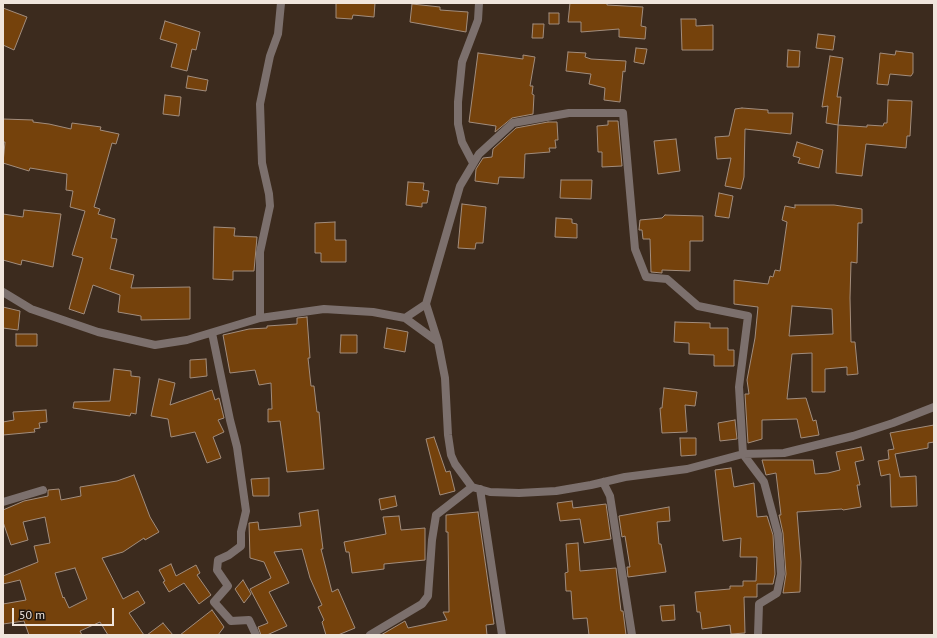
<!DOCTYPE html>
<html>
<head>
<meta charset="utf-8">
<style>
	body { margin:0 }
	#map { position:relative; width:937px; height:638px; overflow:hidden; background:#3c2b1e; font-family:"PT Sans",sans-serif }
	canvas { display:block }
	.frame { position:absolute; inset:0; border:4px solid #f0e5dc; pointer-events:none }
	.scale { position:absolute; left:12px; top:608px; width:102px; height:18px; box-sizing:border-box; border:2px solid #f0e5dc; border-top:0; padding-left:5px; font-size:12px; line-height:14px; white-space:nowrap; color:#f0e5dc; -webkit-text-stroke:3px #1d1610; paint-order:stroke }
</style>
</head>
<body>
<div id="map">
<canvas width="937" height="638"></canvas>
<div class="frame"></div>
<div class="scale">50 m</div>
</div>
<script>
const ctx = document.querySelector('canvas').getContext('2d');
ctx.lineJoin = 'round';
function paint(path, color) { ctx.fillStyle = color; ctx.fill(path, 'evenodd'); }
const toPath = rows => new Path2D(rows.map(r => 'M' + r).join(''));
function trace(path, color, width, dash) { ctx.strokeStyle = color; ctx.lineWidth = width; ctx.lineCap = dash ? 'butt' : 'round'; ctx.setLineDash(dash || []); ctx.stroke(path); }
const building = toPath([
	[336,3,375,3,374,17,353,15,352,19,336,18,336,3],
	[570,3,607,3,607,5,643,7,641,26,646,27,645,39,619,37,619,29,581,32,581,22,568,22,570,3],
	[412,4,440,7,440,10,468,12,466,32,410,22,412,4],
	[3,8,27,17,14,50,3,45,3,8],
	[549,13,559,13,559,24,549,24,549,13],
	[681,19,696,19,696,26,713,25,713,50,682,50,681,19],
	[165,21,200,32,196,50,192,49,187,71,171,67,177,44,160,39,165,21],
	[533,24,544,24,543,38,532,38,533,24],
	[818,34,835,36,833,50,816,48,818,34],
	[636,48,647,49,644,64,634,62,636,48],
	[788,50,800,51,799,67,787,67,788,50],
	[896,51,913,53,913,73,911,76,890,74,888,85,877,84,880,53,895,55,896,51],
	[568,52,586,53,585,57,591,59,626,61,625,72,623,71,620,102,604,100,605,88,589,84,591,74,566,71,568,52],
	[478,53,523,59,523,55,535,57,530,86,533,86,532,94,534,95,533,114,512,118,495,132,496,126,469,122,478,53],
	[830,56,843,58,837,97,841,97,838,125,826,123,828,106,822,107,830,56],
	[188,76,208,80,206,91,186,88,188,76],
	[165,95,181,97,179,116,163,114,165,95],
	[888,100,912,101,910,136,907,136,906,148,866,144,862,176,836,173,838,125,867,127,867,125,883,126,884,123,887,123,888,100],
	[742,108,768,110,768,113,793,113,791,134,745,129,744,177,741,189,725,186,731,158,717,159,715,137,729,136,735,109,742,108],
	[3,119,33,120,33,122,49,124,71,129,72,123,101,127,100,130,119,134,116,144,112,143,94,207,100,209,98,214,115,219,111,238,117,239,110,269,134,275,131,288,190,287,190,319,141,320,141,316,118,312,120,295,93,285,84,314,69,309,83,258,72,255,85,211,70,207,73,191,66,190,67,174,30,168,29,171,3,163,5,142,3,142,3,119],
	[608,121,618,121,622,166,602,167,602,152,598,152,597,126,608,125,608,121],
	[548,122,557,122,558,140,555,140,556,148,549,148,550,152,525,154,524,178,499,177,498,184,475,181,476,169,483,158,492,157,493,149,516,128,548,122],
	[676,139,680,171,658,174,654,141,676,139],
	[797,142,823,150,819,168,798,163,800,158,793,156,797,142],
	[561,180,592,180,591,199,560,198,561,180],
	[408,182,424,183,423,190,429,191,427,203,422,203,422,207,406,205,408,182],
	[719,193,733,196,729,218,715,216,719,193],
	[462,204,486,207,483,243,476,243,475,249,458,248,462,204],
	[795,205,834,205,862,209,862,223,858,223,857,263,851,262,850,298,851,342,855,342,858,374,847,375,847,367,825,369,825,392,812,392,812,353,792,354,787,399,806,398,813,421,816,420,819,435,801,438,797,419,762,420,762,439,748,443,745,394,749,394,747,380,755,338,758,307,734,304,734,280,768,284,770,276,773,277,775,270,780,271,787,222,782,220,785,206,795,208,795,205],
	[792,306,832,309,833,334,789,336,792,306],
	[24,210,61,214,53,267,22,260,21,265,3,260,3,214,23,217,24,210],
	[665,215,703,216,703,241,690,241,690,271,662,270,662,273,651,272,650,239,643,239,642,230,639,230,640,220,662,218,665,215],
	[556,218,572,219,572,223,577,224,577,238,555,237,556,218],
	[335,222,335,240,346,240,346,262,321,262,321,253,315,253,315,223,335,222],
	[214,227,235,228,234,236,257,237,254,271,233,271,233,280,213,279,214,227],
	[3,307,20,311,18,330,3,328,3,307],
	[307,317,310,358,308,358,311,386,314,386,317,412,319,412,324,469,287,472,280,421,268,422,268,409,272,409,271,383,259,385,255,370,230,373,223,335,249,329,267,328,267,326,297,324,297,318,307,317],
	[675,322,710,323,710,328,728,328,728,350,734,350,734,366,714,366,714,355,689,354,689,343,674,342,675,322],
	[387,328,408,332,405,352,384,348,387,328],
	[16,334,37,334,37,346,16,346,16,334],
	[341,335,357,335,357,353,340,353,341,335],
	[206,359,207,376,190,378,190,360,206,359],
	[114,369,131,371,131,376,140,377,136,414,131,413,130,416,73,408,74,402,110,401,114,369],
	[159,379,175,383,170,405,212,390,215,400,219,398,224,418,218,420,224,432,213,437,221,458,207,463,195,432,171,437,168,419,151,416,159,379],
	[664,388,697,392,695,406,685,405,687,432,662,433,660,408,662,408,664,388],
	[46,410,47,422,39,423,40,428,34,429,35,432,3,435,3,422,14,420,13,412,46,410],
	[735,420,737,439,720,441,718,423,735,420],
	[934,425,934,442,928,443,928,448,895,454,900,477,916,476,917,506,891,507,890,474,881,476,878,461,889,459,888,450,894,449,890,433,934,425],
	[434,437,446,472,450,471,455,491,440,495,426,439,434,437],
	[680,438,696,438,696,455,681,456,680,438],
	[861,447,864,460,855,462,860,485,857,485,861,507,843,510,842,509,797,512,801,562,800,592,783,593,786,574,783,533,779,515,781,515,776,473,766,475,762,460,813,460,815,474,828,473,840,470,836,452,861,447],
	[731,468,734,487,754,483,757,517,767,516,773,535,775,574,773,584,757,584,757,597,744,597,745,633,731,634,730,625,702,629,700,612,697,612,695,592,730,589,730,586,743,586,743,581,756,581,757,557,740,557,741,538,723,541,715,470,731,468],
	[134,475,150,517,159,532,145,540,144,538,123,552,102,558,123,599,138,591,145,603,129,613,144,635,108,635,100,622,80,631,82,635,29,635,24,621,3,624,3,604,26,600,20,580,3,584,3,576,38,562,34,546,50,543,45,517,23,522,28,540,11,545,3,522,3,510,24,501,48,496,48,490,59,489,61,500,81,496,80,487,117,481,134,475],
	[75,568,87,599,69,608,64,597,63,598,55,573,75,568],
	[269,478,269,496,253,496,251,479,269,478],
	[395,496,397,506,381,510,379,499,395,496],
	[572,501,573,508,606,504,611,539,584,543,580,519,560,521,557,503,572,501],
	[669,507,670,521,657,522,659,544,661,544,666,572,628,577,627,567,630,567,625,536,622,537,619,516,669,507],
	[318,510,323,549,321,549,332,592,338,589,355,628,338,635,326,635,322,622,324,620,318,607,322,605,310,578,302,549,274,552,289,583,269,592,287,626,267,635,261,635,258,627,268,623,250,589,271,578,264,562,250,558,249,523,258,522,259,530,301,526,299,513,318,510],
	[478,512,494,624,486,625,487,635,381,635,405,621,408,628,447,620,443,612,449,612,448,532,446,532,446,515,478,512],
	[399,516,401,530,425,528,425,560,384,564,384,569,352,573,349,552,346,552,344,542,386,534,383,517,399,516],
	[578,543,580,571,616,568,621,611,623,611,626,635,589,635,587,618,573,619,571,591,566,591,565,573,568,572,566,544,578,543],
	[171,564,176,576,196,565,200,573,197,575,211,595,199,604,184,583,169,592,163,582,165,581,159,570,171,564],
	[243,580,251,594,244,603,235,589,243,580],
	[674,605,675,620,662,621,660,606,674,605],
	[212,610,224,627,218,635,180,635,212,610],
	[163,623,173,635,147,635,163,623]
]);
paint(building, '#75420c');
trace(building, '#a28d7d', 1);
trace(toPath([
	[473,163,462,142,458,124,458,102,462,62,478,20,479,3],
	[3,292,31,309,98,332,155,345,187,340,260,318,324,309,373,312,405,318,438,342,445,378,448,435,451,455,455,464,472,487,490,492,519,493,556,491,591,485,625,477,687,469,743,454,784,453,853,436,893,423,934,407],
	[260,318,260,252,270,206,269,194,262,163,260,104,270,56,278,34,281,3],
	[405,318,426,304],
	[212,333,230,420,237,447,246,511,241,532,241,546,229,555,218,560,217,570,228,586,214,602,231,621,249,620,256,635],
	[438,342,426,304,460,186,479,154,513,123,569,113,623,113,635,249,646,277,667,279,698,306,748,316,739,387,743,454,764,482,778,534,781,574,777,593,759,604,758,635],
	[603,482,610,496,632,635],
	[480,489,502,635],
	[3,502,43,490],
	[370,635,422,604,428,596,432,540,436,515,472,487]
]), '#7c706d', 8);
</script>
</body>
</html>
